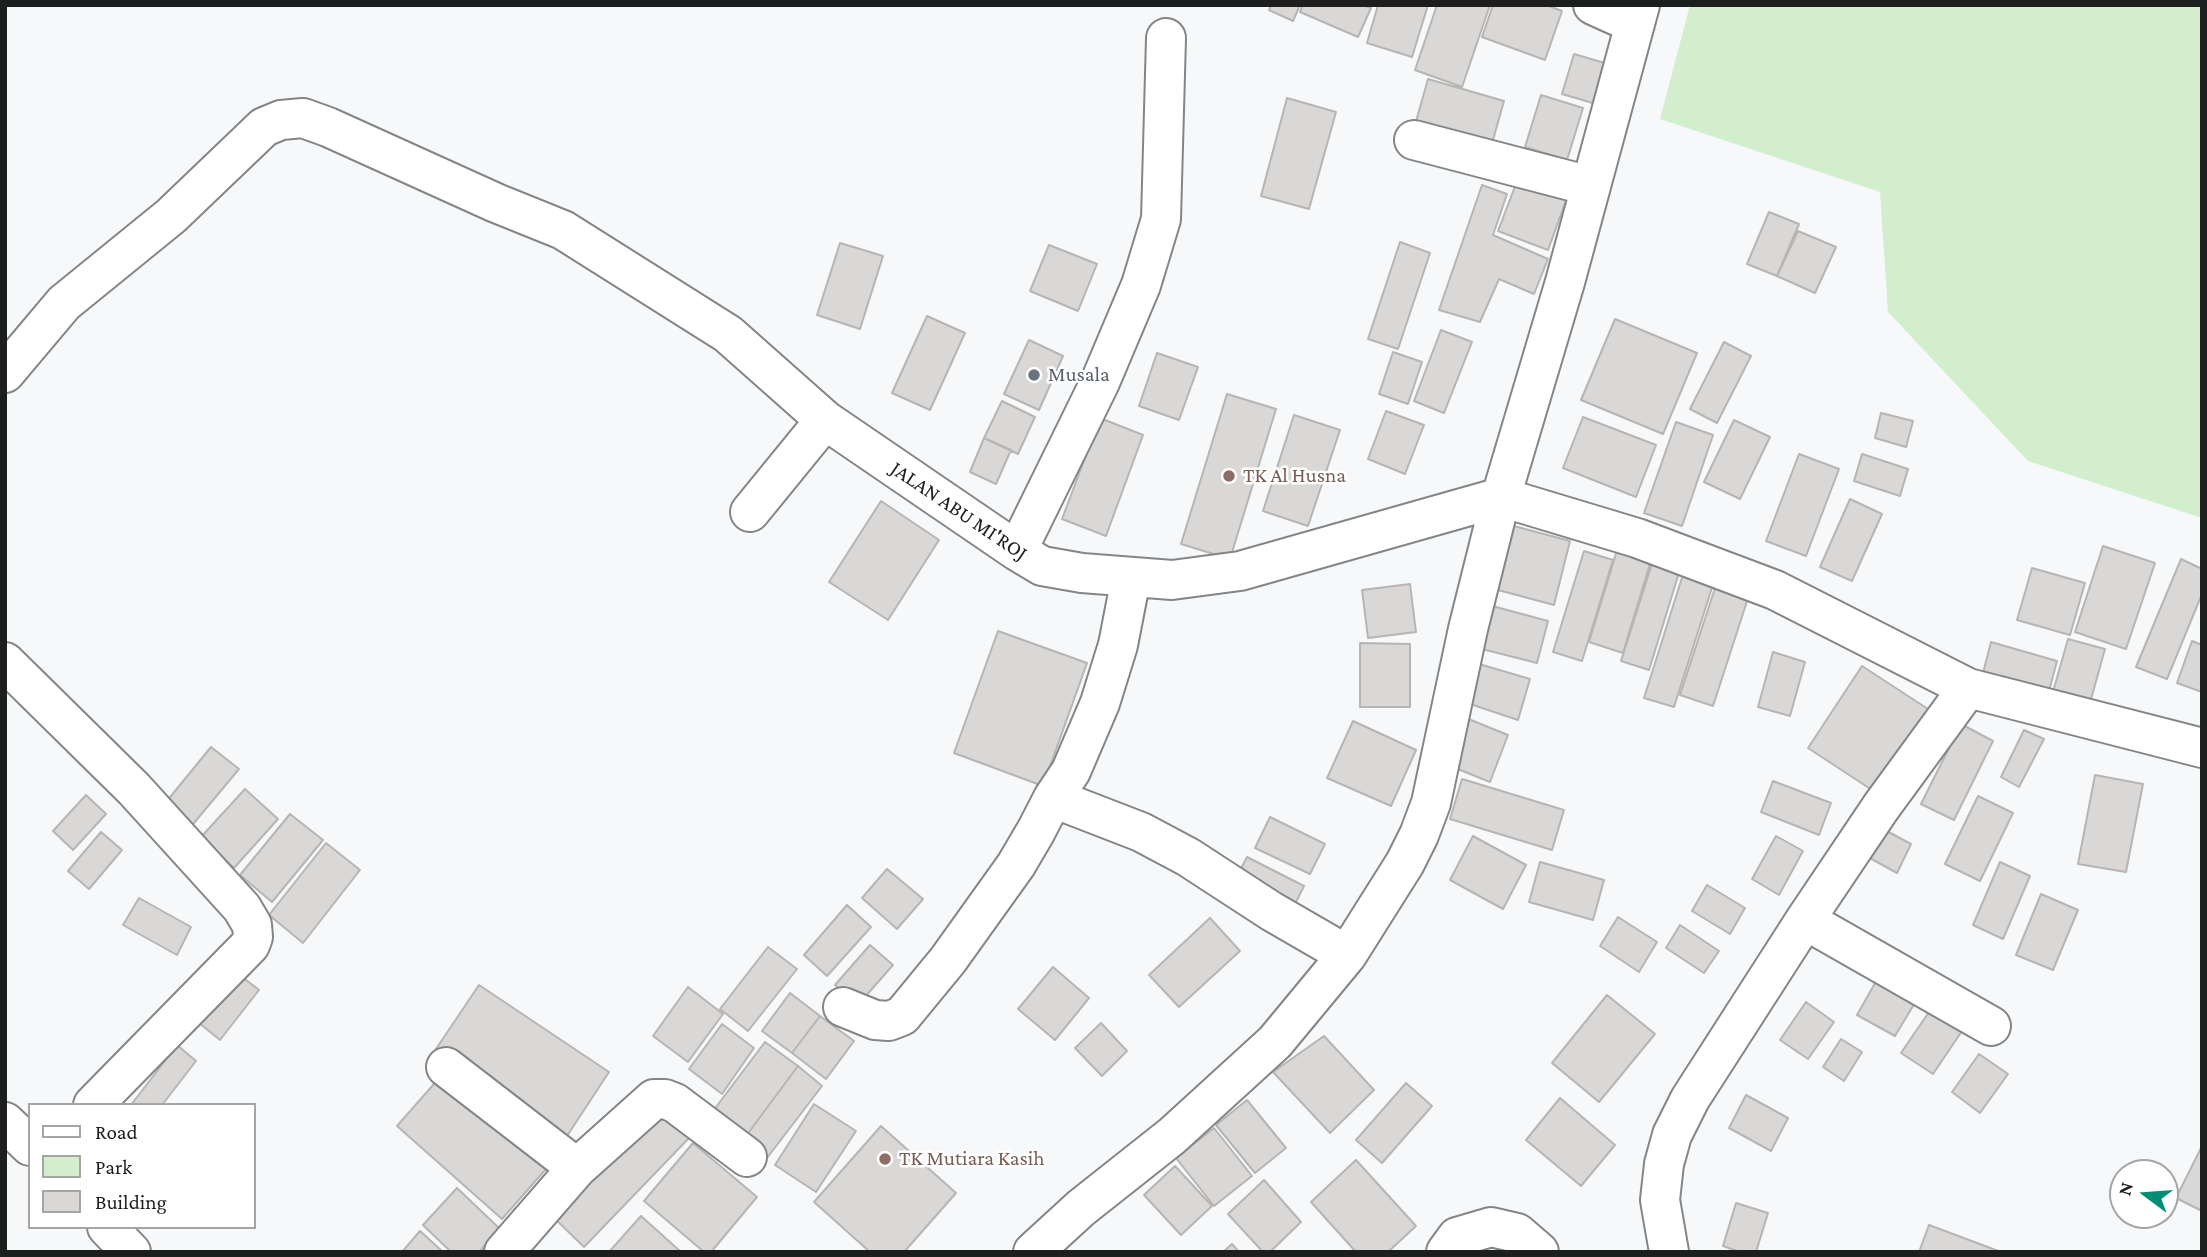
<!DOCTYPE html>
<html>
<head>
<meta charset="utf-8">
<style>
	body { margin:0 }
	#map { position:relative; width:2207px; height:1257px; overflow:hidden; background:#f7f8f9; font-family:"Crimson Pro",serif }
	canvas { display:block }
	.frame { position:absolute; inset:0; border:7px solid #1d1e1e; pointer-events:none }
	.legend { position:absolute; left:28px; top:1103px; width:228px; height:126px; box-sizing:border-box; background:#fff; border:2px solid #a5a5a5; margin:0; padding:9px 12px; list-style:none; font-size:21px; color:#1d1e1e }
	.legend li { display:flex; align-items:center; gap:14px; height:35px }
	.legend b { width:35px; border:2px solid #a5a5a5 }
	.north { position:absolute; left:2109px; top:1159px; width:70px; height:70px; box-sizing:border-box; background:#fff; border:2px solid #a5a5a5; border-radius:50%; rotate:286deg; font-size:19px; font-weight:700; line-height:28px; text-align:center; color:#1d1e1e }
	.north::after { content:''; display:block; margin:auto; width:24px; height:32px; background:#028e76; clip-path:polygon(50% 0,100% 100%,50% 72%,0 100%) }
</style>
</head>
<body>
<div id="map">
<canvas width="2207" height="1257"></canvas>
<div class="frame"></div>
<ul class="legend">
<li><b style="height:9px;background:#fff"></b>Road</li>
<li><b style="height:19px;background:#d2eecd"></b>Park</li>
<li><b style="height:19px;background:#dad8d7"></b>Building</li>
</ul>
<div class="north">N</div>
</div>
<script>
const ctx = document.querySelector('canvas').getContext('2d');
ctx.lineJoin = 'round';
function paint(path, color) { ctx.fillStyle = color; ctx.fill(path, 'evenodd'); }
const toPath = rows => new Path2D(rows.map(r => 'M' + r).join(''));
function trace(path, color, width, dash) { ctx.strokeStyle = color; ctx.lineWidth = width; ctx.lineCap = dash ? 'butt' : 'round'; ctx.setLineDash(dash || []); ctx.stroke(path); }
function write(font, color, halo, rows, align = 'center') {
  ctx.font = font + ' "Crimson Pro",serif'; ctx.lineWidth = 5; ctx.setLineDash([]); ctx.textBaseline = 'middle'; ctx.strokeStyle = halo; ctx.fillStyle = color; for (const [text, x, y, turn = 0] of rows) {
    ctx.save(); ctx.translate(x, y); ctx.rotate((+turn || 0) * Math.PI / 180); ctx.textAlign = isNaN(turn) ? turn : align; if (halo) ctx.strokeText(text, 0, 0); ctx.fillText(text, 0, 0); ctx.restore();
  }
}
paint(toPath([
	[1690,5,2202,5,2202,518,2028,461,1888,312,1880,192,1660,119]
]), '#d2eecd');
const building = toPath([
	[1271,5,1300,5,1293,21,1269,10,1271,5],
	[1303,5,1363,5,1371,8,1358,37,1300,12,1303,5],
	[1378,5,1428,5,1412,57,1367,43,1378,5],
	[1437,5,1490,5,1462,87,1415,70,1437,5],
	[1493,5,1546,5,1562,11,1545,60,1482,37,1493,5],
	[1574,54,1608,64,1596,104,1562,94,1574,54],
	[1428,79,1504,101,1491,147,1415,125,1428,79],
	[1541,95,1583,108,1567,160,1525,147,1541,95],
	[1287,98,1336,112,1309,209,1261,196,1287,98],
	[1519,176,1568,195,1548,250,1498,231,1519,176],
	[1482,185,1507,194,1493,235,1548,259,1534,294,1499,279,1480,322,1439,310,1482,185],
	[1769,212,1799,224,1777,276,1747,264,1769,212],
	[1798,231,1836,247,1815,293,1777,276,1798,231],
	[1400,242,1430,253,1398,349,1368,339,1400,242],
	[840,243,883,256,860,329,817,315,840,243],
	[1049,245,1097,264,1078,311,1030,291,1049,245],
	[927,316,965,333,930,410,892,393,927,316],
	[1615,319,1697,353,1663,434,1581,400,1615,319],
	[1441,330,1472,342,1444,413,1414,401,1441,330],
	[1029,340,1063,356,1039,410,1004,394,1029,340],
	[1724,342,1751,356,1717,423,1690,409,1724,342],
	[1393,352,1422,362,1408,404,1379,394,1393,352],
	[1157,353,1198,367,1179,420,1139,406,1157,353],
	[1227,394,1276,409,1230,559,1181,544,1227,394],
	[1002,401,1035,417,1018,454,984,438,1002,401],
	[1386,411,1424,425,1405,474,1368,459,1386,411],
	[1881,413,1913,421,1906,447,1875,438,1881,413],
	[1294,415,1340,430,1308,526,1263,511,1294,415],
	[1583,417,1656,445,1636,497,1563,468,1583,417],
	[1100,418,1143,435,1106,536,1062,519,1100,418],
	[1734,420,1770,437,1740,499,1704,482,1734,420],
	[1676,422,1713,435,1682,526,1644,513,1676,422],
	[984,438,1011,450,996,484,970,472,984,438],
	[1799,454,1839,469,1806,556,1766,541,1799,454],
	[1862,454,1908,469,1900,496,1854,481,1862,454],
	[1850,499,1882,514,1852,581,1820,567,1850,499],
	[881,501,939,540,888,620,829,582,881,501],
	[1514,526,1570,541,1554,605,1498,590,1514,526],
	[2103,546,2155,563,2126,649,2075,632,2103,546],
	[1618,547,1652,557,1623,653,1589,642,1618,547],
	[1584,551,1613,560,1582,661,1553,652,1584,551],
	[1655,554,1682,563,1649,670,1621,661,1655,554],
	[2181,559,2202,569,2202,594,2167,679,2136,667,2181,559],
	[1686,565,1716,575,1674,707,1644,698,1686,565],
	[2032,568,2085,583,2070,635,2017,620,2032,568],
	[1717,582,1750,592,1713,706,1680,695,1717,582],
	[1410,584,1416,632,1368,638,1362,590,1410,584],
	[1485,604,1548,621,1537,663,1474,647,1485,604],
	[998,631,1087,663,1043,786,954,753,998,631],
	[2068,639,2105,649,2088,710,2051,699,2068,639],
	[2192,641,2202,645,2202,692,2177,683,2192,641],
	[1991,642,2057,661,2049,691,1983,673,1991,642],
	[1360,643,1410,644,1410,707,1360,707,1360,643],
	[1773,652,1805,662,1790,716,1758,707,1773,652],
	[1479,664,1530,679,1518,720,1467,703,1479,664],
	[1862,666,1928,709,1875,792,1808,748,1862,666],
	[1461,716,1508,735,1490,782,1443,763,1461,716],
	[1353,721,1416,750,1391,806,1327,778,1353,721],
	[1961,724,1993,741,1954,820,1921,804,1961,724],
	[2024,730,2044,739,2019,787,2001,777,2024,730],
	[211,747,239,769,189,829,162,807,211,747],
	[2095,775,2143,784,2126,872,2078,864,2095,775],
	[1462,779,1564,810,1552,850,1450,819,1462,779],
	[1773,781,1831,803,1819,835,1761,812,1773,781],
	[245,789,278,819,234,868,201,837,245,789],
	[86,795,106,814,73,850,53,831,86,795],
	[1978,796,2013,813,1980,881,1945,864,1978,796],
	[290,814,323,840,272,902,240,875,290,814],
	[1270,817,1325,844,1310,874,1255,848,1270,817],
	[1883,829,1911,844,1897,873,1868,857,1883,829],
	[101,832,122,850,89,889,68,871,101,832],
	[1473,836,1526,865,1503,909,1450,880,1473,836],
	[1776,836,1803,851,1779,895,1752,879,1776,836],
	[326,843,360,870,303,943,269,915,326,843],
	[1247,857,1304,886,1290,914,1233,884,1247,857],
	[1540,862,1604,880,1593,920,1529,902,1540,862],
	[2000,862,2030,876,2003,939,1973,925,2000,862],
	[887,869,923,899,897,929,862,898,887,869],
	[1707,885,1745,908,1730,934,1692,911,1707,885],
	[2041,894,2078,910,2053,970,2016,955,2041,894],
	[139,898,191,927,177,955,123,925,139,898],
	[847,905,871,927,827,976,804,955,847,905],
	[1618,917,1657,942,1639,972,1600,946,1618,917],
	[1210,918,1240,951,1179,1007,1149,975,1210,918],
	[1680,925,1719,951,1704,973,1666,948,1680,925],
	[870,945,893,965,857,1006,835,985,870,945],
	[768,947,797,969,748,1031,720,1009,768,947],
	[1053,967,1089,998,1055,1040,1018,1009,1053,967],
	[232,969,259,990,220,1040,193,1018,232,969],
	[1883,969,1922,991,1895,1036,1857,1015,1883,969],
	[479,985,609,1072,567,1136,436,1049,479,985],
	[688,987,723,1014,688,1062,653,1036,688,987],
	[790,993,820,1016,792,1053,762,1031,790,993],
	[1607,995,1655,1034,1599,1102,1552,1063,1607,995],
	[1806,1002,1834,1022,1808,1059,1780,1040,1806,1002],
	[1931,1009,1962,1031,1933,1074,1901,1053,1931,1009],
	[820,1016,854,1041,826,1079,792,1053,820,1016],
	[1101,1023,1127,1051,1102,1076,1075,1048,1101,1023],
	[722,1024,754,1048,722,1094,689,1069,722,1024],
	[1324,1036,1374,1090,1330,1133,1273,1072,1324,1036],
	[1841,1039,1862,1052,1844,1081,1823,1067,1841,1039],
	[765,1042,798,1066,743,1140,710,1115,765,1042],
	[177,1045,196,1061,162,1105,131,1105,177,1045],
	[1979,1054,2008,1074,1980,1113,1952,1092,1979,1054],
	[798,1066,822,1086,767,1158,743,1140,798,1066],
	[441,1076,546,1169,502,1219,397,1126,441,1076],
	[1406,1083,1432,1106,1382,1163,1356,1140,1406,1083],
	[1746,1095,1788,1118,1771,1151,1729,1128,1746,1095],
	[1560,1098,1615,1145,1581,1186,1526,1140,1560,1098],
	[1247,1100,1286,1148,1255,1173,1216,1125,1247,1100],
	[814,1104,856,1131,816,1192,775,1165,814,1104],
	[657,1106,689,1138,584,1247,551,1215,657,1106],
	[881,1126,956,1193,904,1252,870,1252,814,1202,881,1126],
	[1214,1128,1252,1176,1214,1206,1176,1158,1214,1128],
	[693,1143,757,1197,711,1252,704,1252,644,1201,693,1143],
	[2202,1146,2202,1211,2176,1198,2202,1146],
	[1356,1160,1416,1226,1388,1252,1356,1252,1311,1202,1356,1160],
	[1175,1166,1212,1206,1181,1235,1144,1195,1175,1166],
	[1264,1180,1301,1222,1270,1252,1263,1252,1228,1214,1264,1180],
	[457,1188,500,1229,479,1252,451,1252,423,1225,457,1188],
	[1736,1203,1768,1213,1756,1252,1740,1252,1723,1246,1736,1203],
	[641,1216,681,1252,609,1252,641,1216],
	[1929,1225,2001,1252,1919,1252,1929,1225],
	[420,1231,443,1252,402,1252,420,1231],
	[1232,1244,1239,1252,1223,1252,1232,1244]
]);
paint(building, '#dad8d7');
trace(building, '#b6b5b3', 2);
const minor = toPath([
	[1593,5,1635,24],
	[1414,140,1590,186],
	[5,373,64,303,171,216,264,127,281,120,303,118,328,127,496,203,563,230,728,334,825,420,1017,551,1042,566,1082,573,1172,580,1240,571,1501,497,1637,538,1775,590,1968,688,2202,748],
	[750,512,825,420],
	[1017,551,1100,382,1141,285,1161,219,1166,38],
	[5,662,134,789,242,908,252,925,253,937,250,945,93,1105],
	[1053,798,1071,771,1100,703,1118,645,1131,578],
	[1805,920,1991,1026],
	[843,1007,875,1020,889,1021,902,1016,948,960,1016,865,1036,831,1053,798,1141,832,1188,857,1271,911,1347,955],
	[446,1067,577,1168],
	[5,1122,30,1146],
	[107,1227,131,1252],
	[504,1252,577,1168,654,1099,665,1099,675,1103,747,1157],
	[1033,1252,1081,1208,1172,1136,1275,1042,1347,955,1405,863,1419,835,1431,803,1468,629,1501,497,1565,282,1640,5],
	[1446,1252,1457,1237,1491,1227,1517,1233,1539,1252],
	[1669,1252,1660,1200,1664,1164,1672,1135,1690,1099,1805,920,1881,807,1968,688]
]);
trace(minor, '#848586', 42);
trace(minor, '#fff', 38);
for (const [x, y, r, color] of [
	[1034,375,7,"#6b7280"],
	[1229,476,7,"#8d6e63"],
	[885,1159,7,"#8d6e63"]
]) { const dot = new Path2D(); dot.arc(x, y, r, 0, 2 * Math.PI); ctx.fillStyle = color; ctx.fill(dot); trace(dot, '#fff', 2.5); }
write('21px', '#5b616d', '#fff', [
	["Musala",1048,375]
], 'left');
write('21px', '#785e54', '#fff', [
	["TK Al Husna",1243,476],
	["TK Mutiara Kasih",899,1159]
], 'left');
write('21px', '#1d1e1e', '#fff', [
	["JALAN ABU MI'ROJ",959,511,34]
]);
</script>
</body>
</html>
